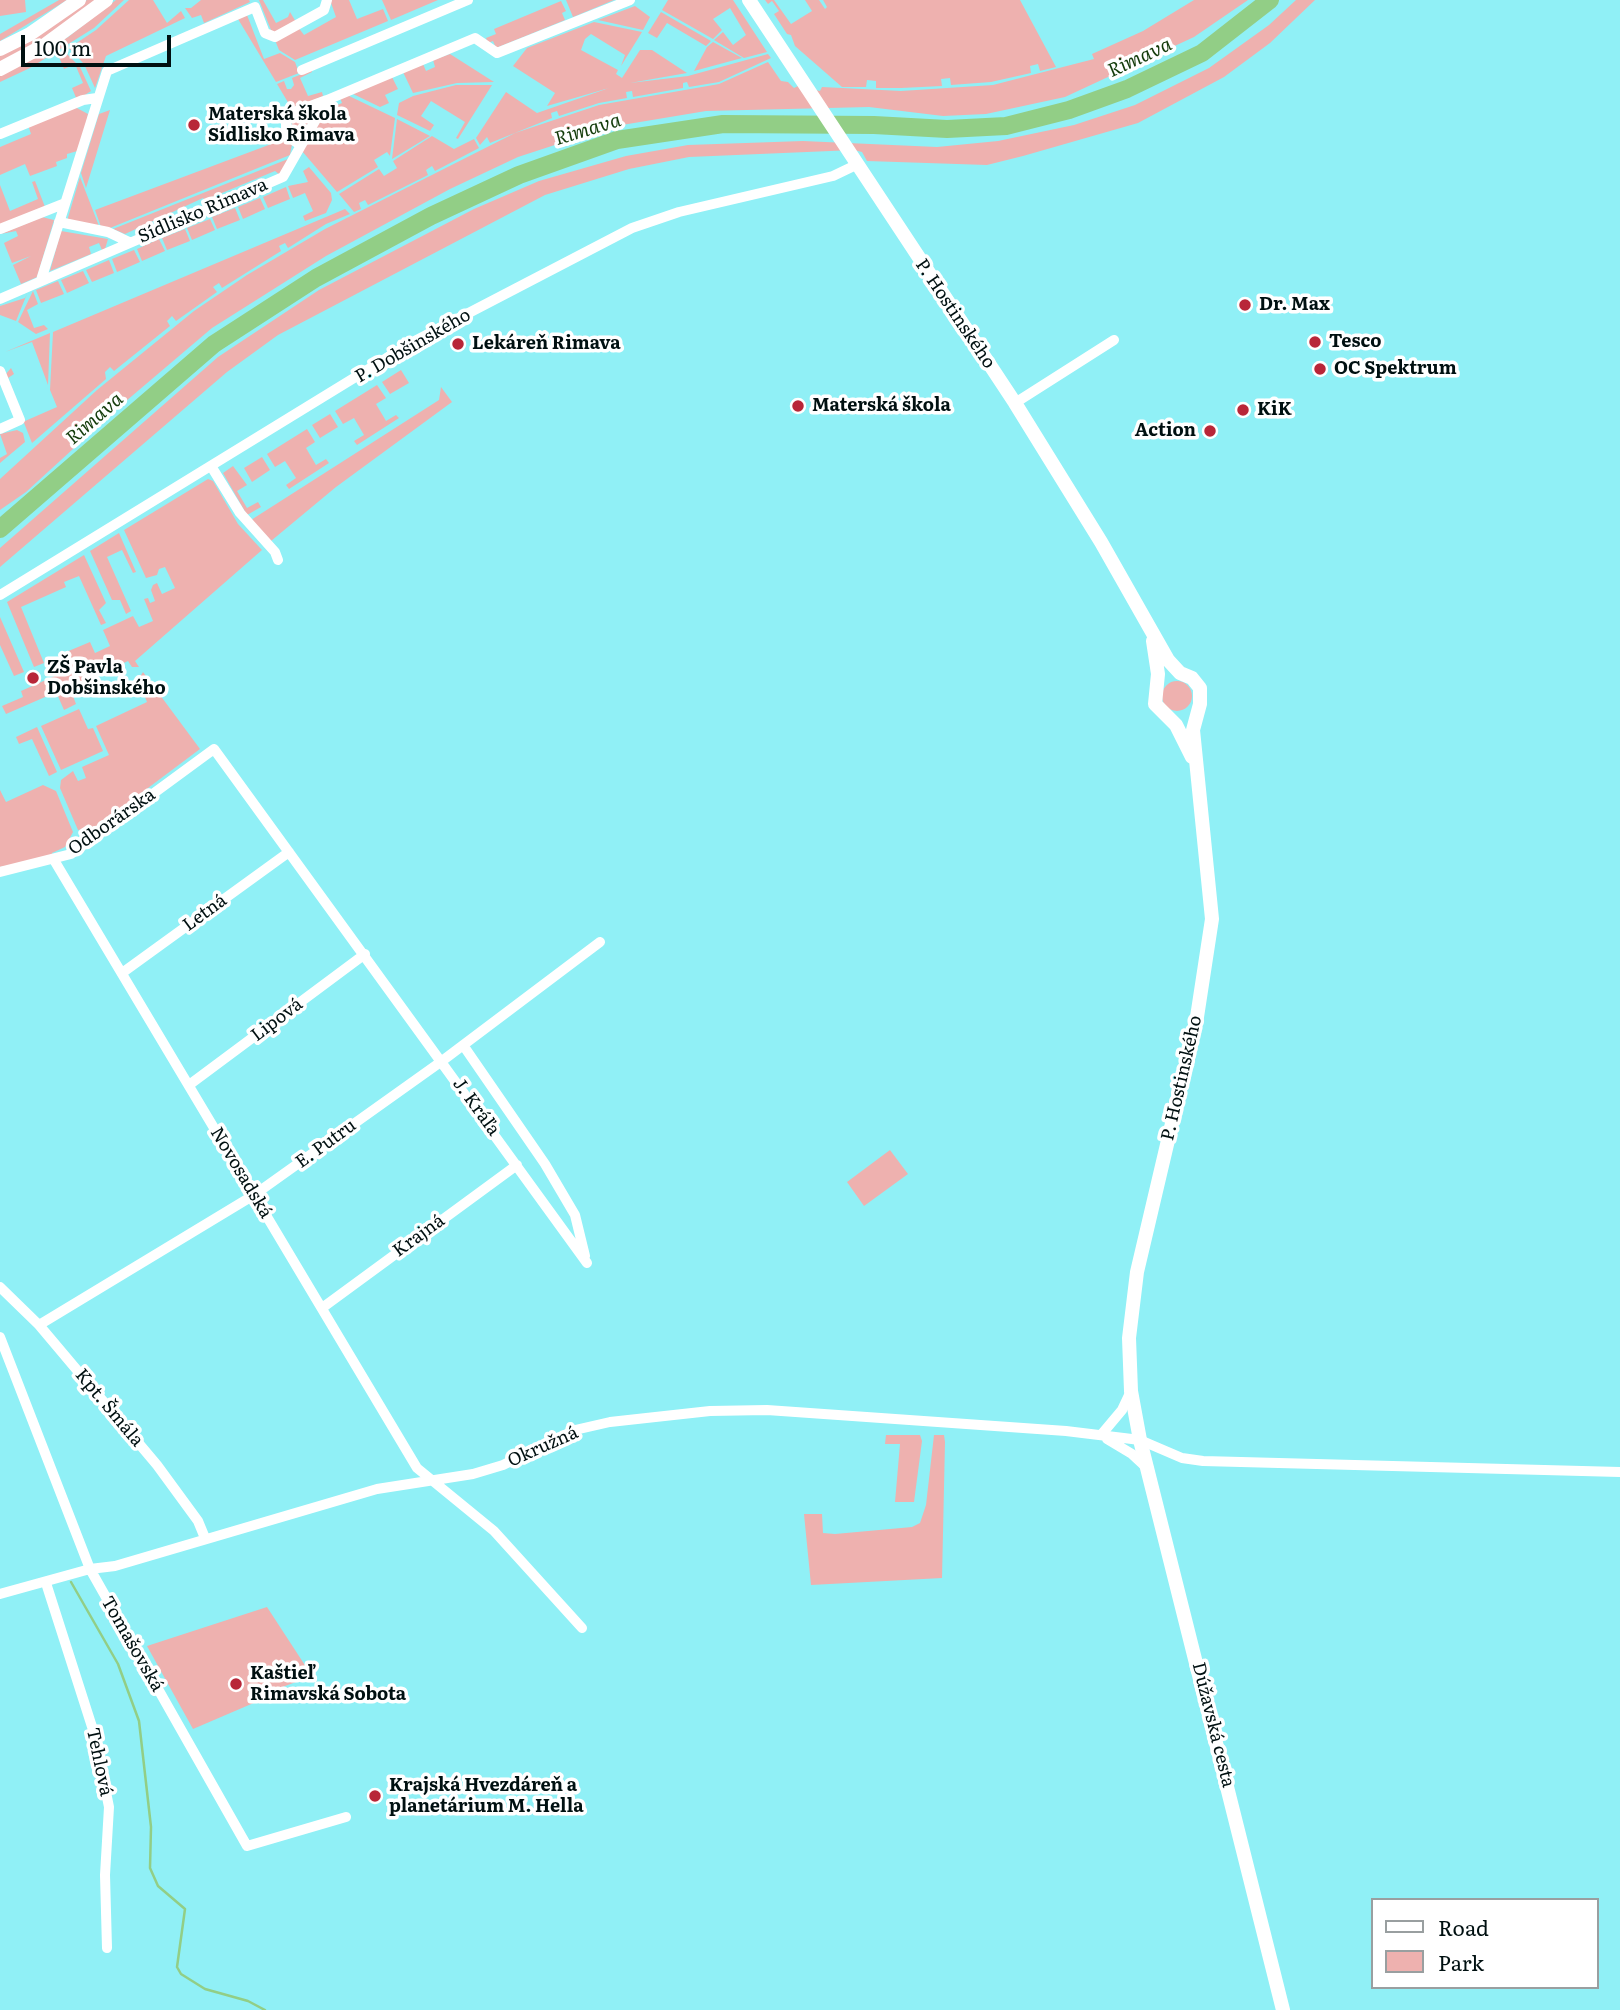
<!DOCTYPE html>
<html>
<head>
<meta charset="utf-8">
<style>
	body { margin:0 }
	#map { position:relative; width:1620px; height:2010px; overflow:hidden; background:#90f0f6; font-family:Literata,serif }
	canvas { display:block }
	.legend { position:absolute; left:1371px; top:1898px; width:228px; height:91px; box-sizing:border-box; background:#fff; border:2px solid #999fa0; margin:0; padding:9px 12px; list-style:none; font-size:21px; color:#001011 }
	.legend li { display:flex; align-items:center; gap:14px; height:35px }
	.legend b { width:35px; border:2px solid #999fa0 }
	.scale { position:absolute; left:21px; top:35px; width:150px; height:32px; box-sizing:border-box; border:4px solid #001011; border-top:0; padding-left:9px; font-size:21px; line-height:24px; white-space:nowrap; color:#001011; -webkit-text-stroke:5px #fff; paint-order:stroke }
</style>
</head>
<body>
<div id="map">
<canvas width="1620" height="2010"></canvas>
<ul class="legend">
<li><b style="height:9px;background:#fff"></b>Road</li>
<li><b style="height:19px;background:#eeb1af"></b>Park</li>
</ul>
<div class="scale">100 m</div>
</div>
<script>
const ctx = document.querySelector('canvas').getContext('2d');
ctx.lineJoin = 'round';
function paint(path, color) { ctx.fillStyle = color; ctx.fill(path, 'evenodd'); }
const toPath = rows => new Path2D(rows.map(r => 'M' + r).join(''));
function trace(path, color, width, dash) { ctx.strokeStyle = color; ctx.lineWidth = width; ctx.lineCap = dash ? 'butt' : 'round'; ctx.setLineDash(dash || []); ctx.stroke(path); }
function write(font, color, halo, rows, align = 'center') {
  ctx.font = font + ' Literata,serif'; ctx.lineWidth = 7; ctx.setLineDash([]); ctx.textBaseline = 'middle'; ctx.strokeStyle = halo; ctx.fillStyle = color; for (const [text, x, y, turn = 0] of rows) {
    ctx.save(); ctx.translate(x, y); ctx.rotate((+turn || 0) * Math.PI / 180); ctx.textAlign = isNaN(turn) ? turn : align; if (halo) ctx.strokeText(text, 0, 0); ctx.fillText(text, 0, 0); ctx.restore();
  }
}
paint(toPath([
	[0,0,25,0,26,12,0,16],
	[59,0,67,0,0,41,0,34],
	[87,0,97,0,44,38,0,62,0,55],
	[116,0,124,0,94,28,30,68,0,82,0,76,68,37],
	[129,0,153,0,167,23,181,11,185,18,106,56,95,88,84,64,69,48,96,30],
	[201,0,249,0,250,2,204,23,201,15,192,18,185,8,191,8],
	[259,0,263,0,276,23,288,17,290,12,296,22,273,35],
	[330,0,349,0,357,19,383,9,388,21,295,60,279,50,275,40,298,27,304,35,336,17],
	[382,0,438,0,391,20],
	[566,0,614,0,573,17],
	[668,0,733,0,767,52,744,58,714,40,723,32,733,45,746,35,730,8,713,19,722,30,713,39,662,10],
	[765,0,774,0,791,24,812,11,805,0,819,0,825,9,827,7,823,0,1020,0,1056,67,1040,71,1038,64,1030,66,1031,73,991,82,951,85,950,78,941,79,942,86,901,88,876,88,876,81,867,80,866,87,842,87,795,46,791,35,787,34,774,14,779,11,772,1,768,4],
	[1194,0,1248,0,1194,37,1065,97,986,114,943,116,869,107,706,111,610,127,518,157,450,189,326,256,212,328,119,407,26,492,0,510,0,479,97,390,194,311,247,275,325,229,515,133,599,105,719,84,768,62,781,81,788,82,794,88,798,86,820,91,822,87,901,91,993,85,1094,59,1092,54,1143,31],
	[1296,0,1315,0,1270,43,1224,77,1138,123,1023,156,987,165,867,161,862,152,854,150,689,157,629,169,545,195,278,335,227,372,0,567,0,548,218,357,319,290,474,209,539,181,626,156,688,145,803,141,937,147,998,141,1074,125,1135,105,1209,68,1269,25],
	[561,1,566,11,562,13,565,20,496,48,493,41,488,43,486,38,496,34,494,29],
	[635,6,650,17,643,30,598,20],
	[661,12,711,41,706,46,667,23,657,38,648,33],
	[247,15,264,59,280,53,295,62,299,73,276,82,238,19],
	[594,22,642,32,621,66,625,55,591,34,585,39,581,50,618,70,616,74,622,78,640,50,652,50,687,73,630,83,688,76,768,54,771,58,719,82,689,87,687,82,683,83,683,88,633,97,632,91,626,92,627,98,599,103,559,116,557,111,551,113,552,118,490,143,487,137,480,145,476,138,506,92,537,113,609,88,547,106,555,93,513,66,527,48],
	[713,42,742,58,694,71,707,47],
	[64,51,80,67,91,91,77,100,72,88,83,83,75,64,64,69,59,57],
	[450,54,494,82,457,83,413,93,403,72,423,64,426,71,435,67,433,60],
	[312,70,312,72,300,78,308,96,322,92,323,96,292,109,277,84,284,81,287,89,291,89,294,85,292,78],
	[392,77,398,89,385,95,389,103,380,107,351,93],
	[456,85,492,85,458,139,456,138,465,122,431,101,421,116,434,125,430,131,397,115,399,103,413,96],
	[347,95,395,118,390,156,387,152,374,160,378,167,337,192,302,151,333,101,335,106,342,103,340,98],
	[75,107,88,114,81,150,67,154,67,158,56,162,57,166,30,176,25,164,0,175,0,147,31,134,28,125],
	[317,108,300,137,294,136,291,120],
	[110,110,86,188,81,173,99,114],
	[397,119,430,136,392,159],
	[432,136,454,149,474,139,479,148,435,171,432,166,426,170,428,175,368,205,365,200,359,203,361,209,354,212,339,194,379,169,384,176,397,168,393,161],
	[282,140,292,144,290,155,110,228,101,227,95,210],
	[288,159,280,175,275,171,205,200,203,198,125,234,113,229],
	[309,167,331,193,332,200,326,213,305,221,303,216,313,211,305,193,293,198,288,186,308,182,303,171],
	[80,177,99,226,67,221],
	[35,181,45,207,0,225,0,185,10,211,38,199,32,182],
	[286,187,290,199,268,208,263,197],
	[260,198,265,209,243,219,238,207],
	[235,208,240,220,217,229,212,217],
	[345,209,350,214,326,224,288,248,285,243,279,246,281,251,222,288,219,283,213,287,217,292,176,321,172,316,167,321,170,326,114,371,110,367,105,372,106,379,32,443,5,375,11,368,14,374,8,378,25,421,57,407,50,390,53,332],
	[42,217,54,220,37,277,21,284,13,265,31,256,12,263,4,243,18,236,16,231,1,234],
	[210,219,215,230,192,240,187,228],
	[185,229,190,241,167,250,162,238],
	[61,231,108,239,105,249,102,250,99,243,89,247,91,254,50,271],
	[159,239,165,251,142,261,137,249],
	[134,250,140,262,117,272,112,259],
	[109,260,114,273,92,282,86,270],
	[83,271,89,283,67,293,61,280],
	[58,281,64,294,41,303,36,290],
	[33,291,38,304,27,310,34,328,44,325,48,329,36,334,18,322],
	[27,294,16,321,0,315,0,306,25,298],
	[50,333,48,385,32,342,5,352],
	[401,370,409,383,390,394,382,382],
	[377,385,386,398,376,404,386,421,396,415,399,418,357,445,354,441,364,435,354,418,343,424,335,411],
	[441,387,452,402,336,487,271,541,251,520,439,400],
	[330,414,338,427,320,438,312,425],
	[307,429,315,442,306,448,316,465,326,459,329,463,289,489,286,485,296,478,285,461,275,467,267,454],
	[17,430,23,433,25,442,0,463,0,458,7,454,0,434],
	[262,457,270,470,252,482,244,468],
	[233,466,247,485,237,491,247,508,258,502,261,507,247,515,223,473],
	[208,479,213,481,238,524,262,550,135,661,139,667,132,667,128,661,70,688,76,704,64,710,50,678,66,671,59,655,90,642,95,653,110,646,103,630,133,616,139,627,153,621,144,599,148,598,150,603,155,601,151,590,153,585,157,583,162,594,175,588,165,567,159,569,157,575,146,578,124,530],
	[119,533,136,572,133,573,122,550,107,557,131,611,126,614,120,600,112,600,90,551],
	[84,555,106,603,99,610,106,623,101,625,79,576,64,582,66,587,21,607,44,663,34,667,7,602],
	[0,617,24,672,14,676,0,645],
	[143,672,200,749,96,827,78,830,60,788,61,780,73,771,78,781,86,778,82,767,109,755,96,726,147,702,138,680],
	[46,680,52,694,6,714,2,706,23,697,21,691],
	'1162 696a15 15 0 1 1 30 0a15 15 0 1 1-30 0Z',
	[79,709,88,729,93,728,103,751,61,770,41,726],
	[37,727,57,772,49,776,32,739,19,744,16,737],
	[43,785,56,791,73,832,65,847,52,853,52,857,0,867,0,790,6,802],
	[890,1150,908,1174,864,1206,847,1182],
	[886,1435,920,1435,922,1441,914,1502,895,1502,900,1444,885,1444],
	[934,1435,944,1435,945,1442,942,1578,811,1585,804,1514,822,1514,823,1533,835,1534,912,1527,920,1523,926,1505],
	[267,1607,312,1676,261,1695,263,1699,193,1729,147,1646]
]), '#eeb1af');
trace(toPath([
	[71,1582,118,1664,139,1721,151,1827,150,1868,158,1886,185,1909,177,1967,181,1974,205,1989,248,2001,265,2010]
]), '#92ce86', 2.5);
trace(toPath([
	[0,529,214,344,316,278,431,216,519,175,617,140,723,124,874,125,947,129,1006,126,1069,110,1127,89,1202,53,1270,0]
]), '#92ce86', 18);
trace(toPath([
	[302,70,468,0],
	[0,134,83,100,97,98],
	[300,145,286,135,286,121,291,113,327,100],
	[59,222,108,232,129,242],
	[0,229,63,204],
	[41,280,107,71,255,7,265,33,275,37,324,10,327,0],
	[0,299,283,177,327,100,475,38,497,53,630,0],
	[0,371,20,420,0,429],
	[1015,403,1114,340],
	[211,466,240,513,275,552,278,560],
	[0,595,411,343,632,228,679,212,833,176,856,165],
	[54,860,417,1468,494,1531,582,1628],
	[0,872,71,854,214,749,587,1263],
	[122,973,289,852],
	[463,1045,545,1164,575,1215,585,1256],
	[189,1085,365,954],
	[0,1287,39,1325,157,1465,198,1521,205,1538],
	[322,1308,517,1165],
	[39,1325,254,1195,442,1061,600,942],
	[0,1337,90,1569,247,1846,346,1817],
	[1101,1435,1122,1410,1131,1391],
	[1107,1439,1132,1454,1146,1467],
	[46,1583,94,1733,109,1807,105,1875,107,1948],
	[0,1594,90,1569,115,1566,377,1489,473,1474,503,1465,575,1430,610,1422,710,1411,767,1410,1066,1431,1140,1440,1182,1458,1203,1461,1620,1472]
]), '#fff', 10);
trace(toPath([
	[749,0,1015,403,1101,542,1168,660,1180,673,1192,678,1200,688,1200,704,1193,730,1212,919,1197,1017,1137,1272,1129,1338,1131,1391,1140,1440,1283,2010],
	[0,49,30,34,79,0],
	[0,69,45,45,106,0],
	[1153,641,1158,674,1155,704,1176,725,1192,757]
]), '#fff', 14);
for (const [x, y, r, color] of [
	[194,125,7,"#b82638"],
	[1245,305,7,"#b82638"],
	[1315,342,7,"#b82638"],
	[458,344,7,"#b82638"],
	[1320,369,7,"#b82638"],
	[798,406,7,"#b82638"],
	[1243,410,7,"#b82638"],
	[1210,431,7,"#b82638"],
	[33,678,7,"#b82638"],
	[236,1684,7,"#b82638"],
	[375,1796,7,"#b82638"]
]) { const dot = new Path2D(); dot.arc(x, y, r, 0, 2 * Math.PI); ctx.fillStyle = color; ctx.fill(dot); trace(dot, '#fff', 2.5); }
write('bold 18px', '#001011', '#fff', [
	["Materská škola",208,115],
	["Sídlisko Rimava",208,136],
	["Dr. Max",1259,305],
	["Tesco",1329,342],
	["Lekáreň Rimava",472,344],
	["OC Spektrum",1334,369],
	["Materská škola",812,406],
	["KiK",1257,410],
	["Action",1196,431,"right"],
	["ZŠ Pavla",47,668],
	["Dobšinského",47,689],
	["Kaštieľ",250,1674],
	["Rimavská Sobota",250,1695],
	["Krajská Hvezdáreň a",389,1786],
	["planetárium M. Hella",389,1807]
], 'left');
write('18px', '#001011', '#fff', [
	["Sídlisko Rimava",203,211,-23],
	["P. Hostinského",955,314,56],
	["P. Dobšinského",413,346,-30],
	["Odborárska",112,822,-35],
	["Letná",205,913,-36],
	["Lipová",277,1020,-37],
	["P. Hostinského",1182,1078,-77],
	["J. Kráľa",476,1107,54],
	["E. Putru",326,1144,-36],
	["Novosadská",241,1173,59],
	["Krajná",419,1236,-36],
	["Kpt. Šmála",109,1408,50],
	["Okružná",543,1447,-24],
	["Tomašovská",132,1644,60],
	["Dúžavská cesta",1213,1725,76],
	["Tehlová",99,1762,78]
]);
write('italic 19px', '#133b0a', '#fff', [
	["Rimava",1140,58,-25],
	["Rimava",588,130,-17],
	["Rimava",95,419,-41]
]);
</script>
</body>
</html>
